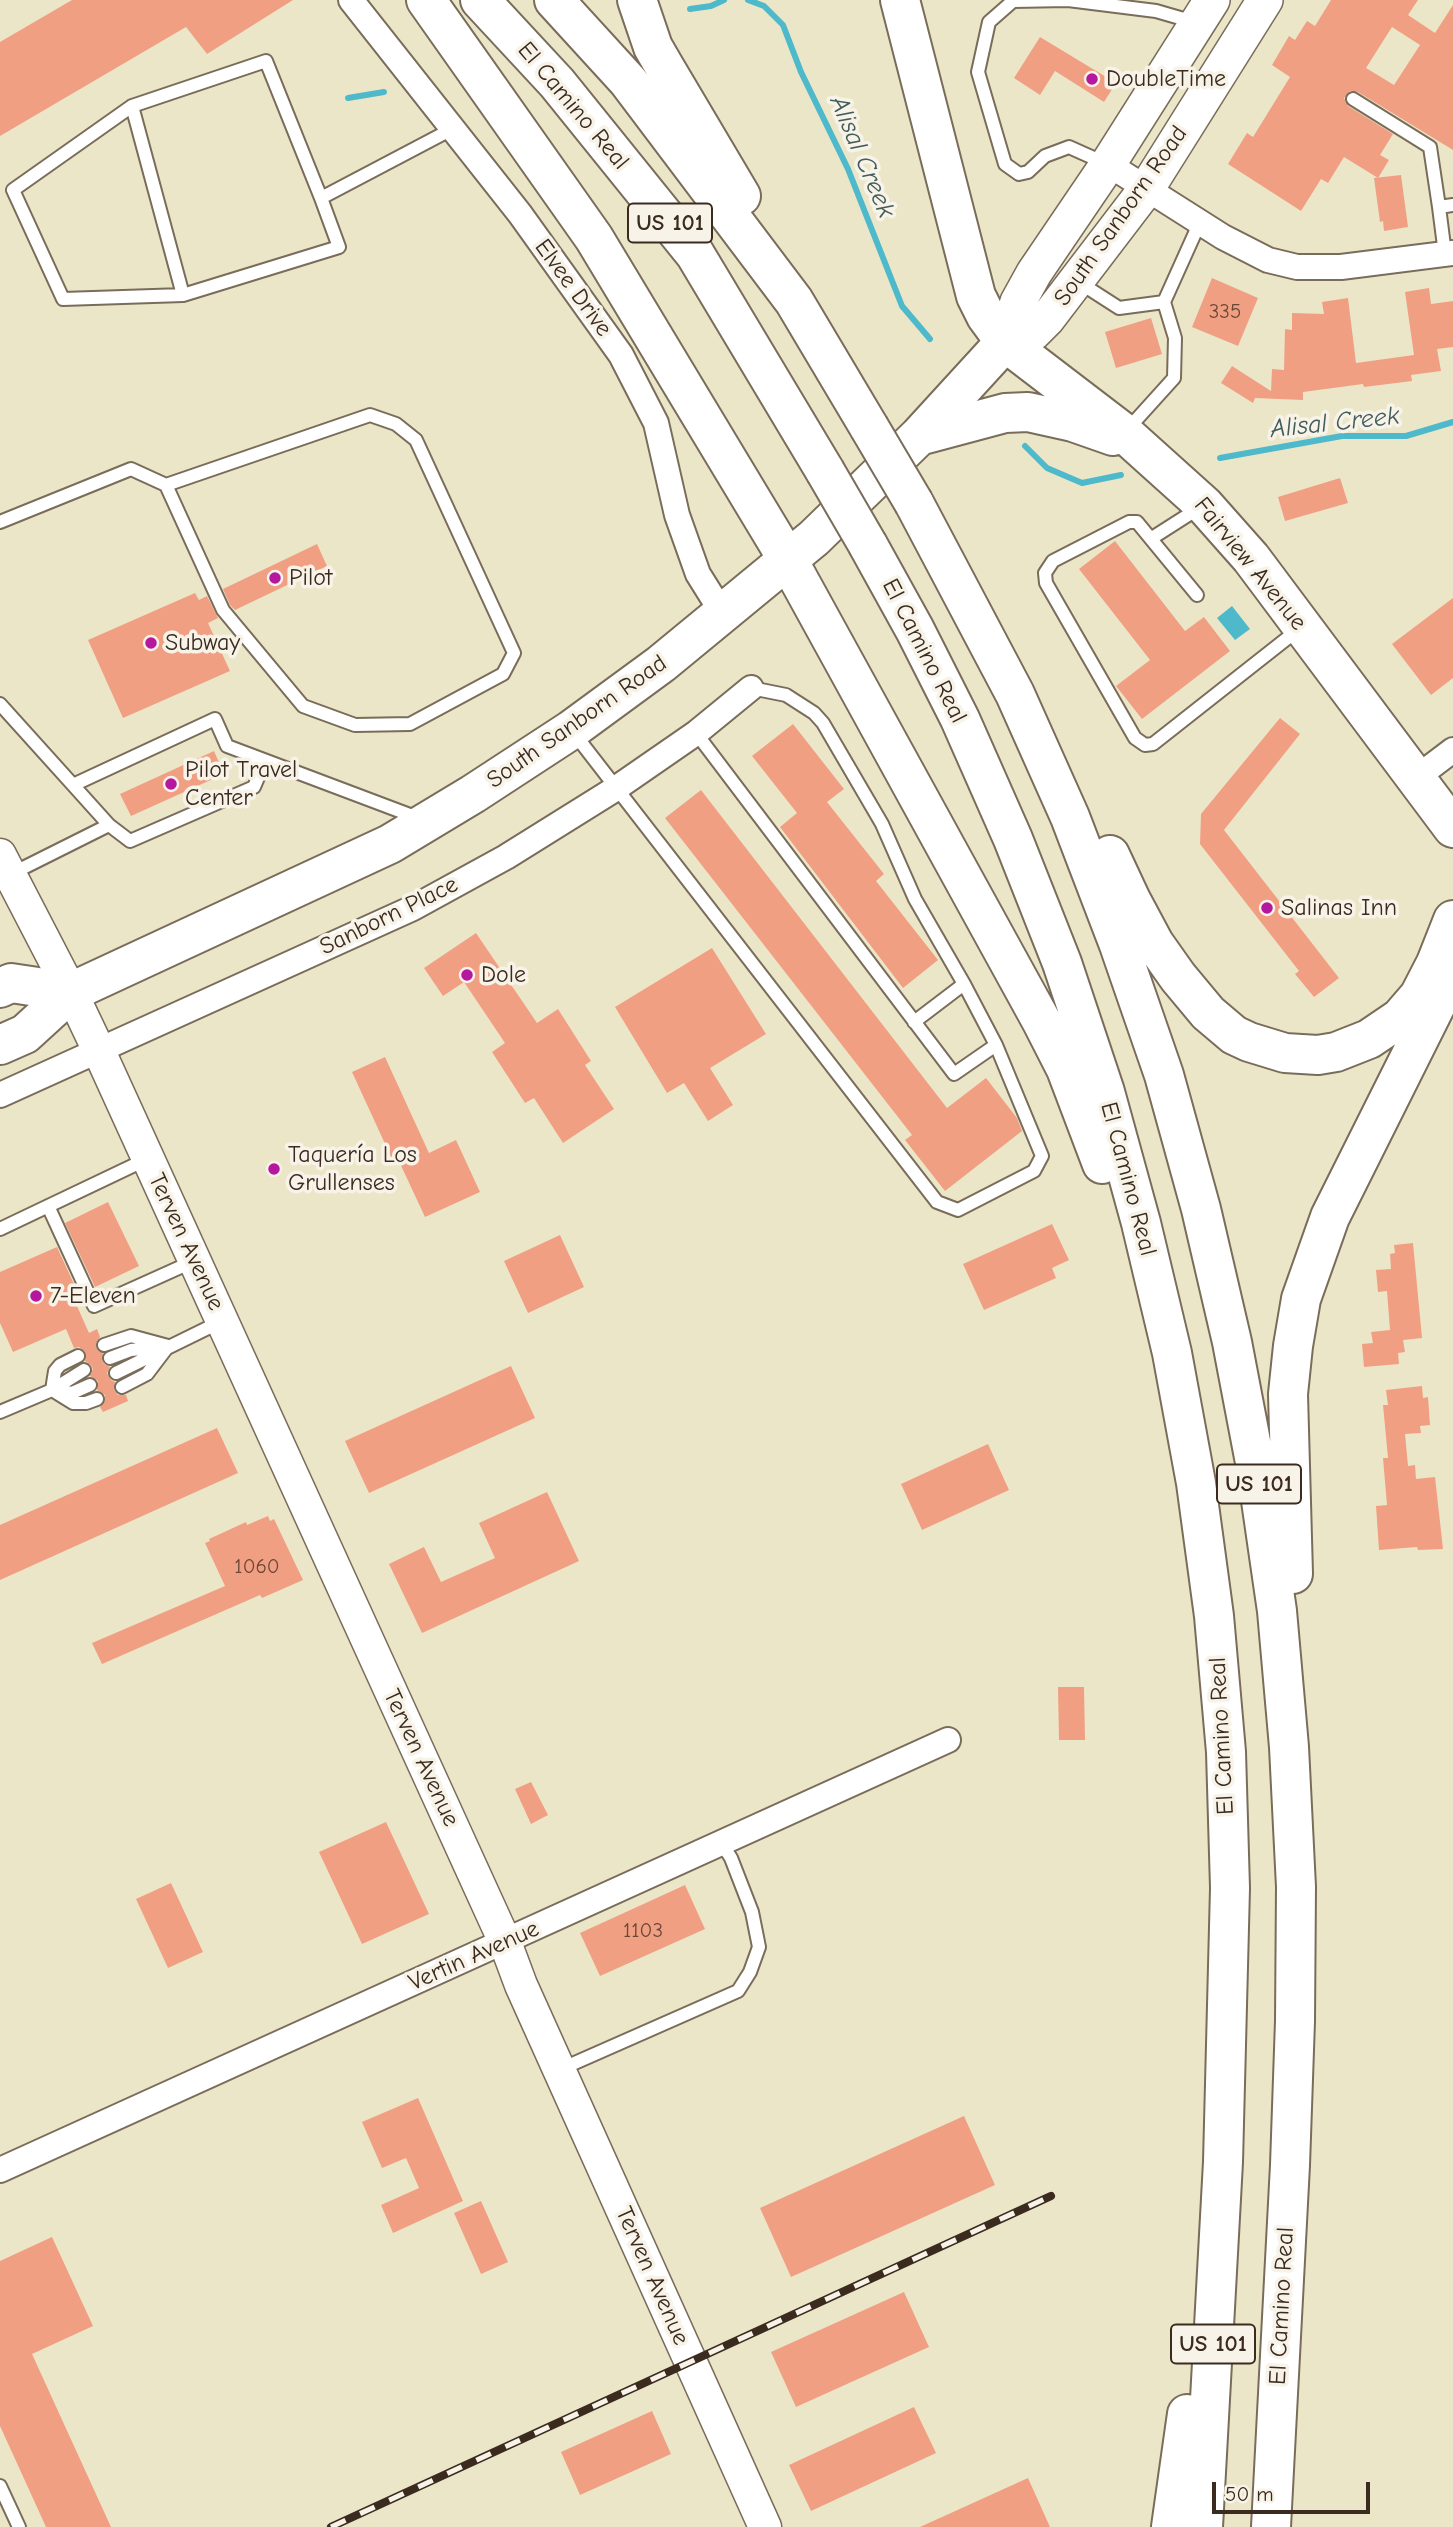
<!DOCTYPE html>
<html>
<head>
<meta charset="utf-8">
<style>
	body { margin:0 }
	#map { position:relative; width:1453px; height:2527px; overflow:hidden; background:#ece6c9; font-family:"Comic Neue",sans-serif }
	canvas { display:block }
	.scale { position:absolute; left:1212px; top:2482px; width:158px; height:32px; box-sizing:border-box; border:4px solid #3b2a1e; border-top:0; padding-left:9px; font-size:21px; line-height:24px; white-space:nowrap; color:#3b2a1e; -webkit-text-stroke:5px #f7f3e8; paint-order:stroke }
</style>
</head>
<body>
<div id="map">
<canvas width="1453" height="2527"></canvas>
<div class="scale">50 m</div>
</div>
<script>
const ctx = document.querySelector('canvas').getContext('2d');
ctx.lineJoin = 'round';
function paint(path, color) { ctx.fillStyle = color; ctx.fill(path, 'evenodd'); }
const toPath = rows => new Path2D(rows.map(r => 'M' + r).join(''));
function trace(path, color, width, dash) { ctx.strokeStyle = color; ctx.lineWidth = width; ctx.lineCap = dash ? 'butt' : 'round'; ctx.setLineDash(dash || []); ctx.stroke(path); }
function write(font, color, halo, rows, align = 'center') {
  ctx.font = font + ' "Comic Neue",sans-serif'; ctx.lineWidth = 7; ctx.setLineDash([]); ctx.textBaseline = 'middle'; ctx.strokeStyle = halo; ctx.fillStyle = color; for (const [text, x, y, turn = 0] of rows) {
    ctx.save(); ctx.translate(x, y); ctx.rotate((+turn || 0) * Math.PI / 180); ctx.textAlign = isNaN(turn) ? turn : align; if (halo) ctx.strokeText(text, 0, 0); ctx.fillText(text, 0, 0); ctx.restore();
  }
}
paint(toPath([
	[1232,606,1250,629,1235,640,1217,618]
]), '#4eb9ca');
trace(toPath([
	[748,0,764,6,783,25,801,72,848,169,902,306,930,339],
	[690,9,711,6,724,0],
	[348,98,384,92],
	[1025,446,1047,468,1082,483,1121,475],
	[1220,458,1342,436,1406,436,1453,422]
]), '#4eb9ca', 6);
paint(toPath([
	[72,0,293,0,207,54,186,27,0,136,0,42],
	[1331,0,1418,0,1408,15,1435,33,1453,5,1453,150,1358,92,1350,91,1344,98,1348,106,1393,134,1380,155,1389,160,1378,178,1344,157,1328,183,1321,179,1301,211,1228,164,1247,133,1253,137,1290,77,1272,65,1289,36,1295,40,1307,21,1315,26],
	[1392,27,1420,45,1394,85,1366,68],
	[1040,37,1116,83,1104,102,1055,71,1040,95,1014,78],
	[1401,175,1408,227,1384,231,1383,221,1380,222,1374,178],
	[1212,278,1258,298,1238,346,1192,327],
	[1429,288,1431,304,1453,301,1453,347,1437,349,1441,371,1411,375,1412,381,1364,387,1363,384,1303,392,1303,400,1255,398,1253,403,1221,383,1232,366,1271,391,1272,369,1284,370,1285,329,1292,330,1292,313,1324,314,1322,302,1348,298,1356,363,1414,355,1405,292],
	[1151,318,1162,354,1116,368,1105,332],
	[1340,478,1348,503,1285,521,1278,497],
	[1115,541,1185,631,1204,617,1230,651,1142,719,1116,686,1150,660,1079,569],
	[317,544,327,566,235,610,230,605,223,589],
	[195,593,199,600,207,596,218,618,208,623,230,671,123,718,88,640],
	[1453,598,1453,678,1431,695,1392,644],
	[1280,718,1300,734,1224,830,1339,978,1314,997,1295,974,1299,971,1200,844,1201,814],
	[793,724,844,789,827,802,884,874,876,881,938,960,903,988,780,827,797,813,752,756],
	[214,751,224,774,131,816,120,794],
	[701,790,947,1108,986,1078,1017,1118,1022,1131,945,1191,905,1140,912,1135,665,818],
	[476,933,537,1023,558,1009,591,1061,585,1065,614,1109,563,1143,534,1098,525,1103,492,1052,505,1043,464,982,443,996,424,968],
	[712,948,766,1034,710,1068,733,1105,708,1121,684,1083,667,1093,615,1007],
	[385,1057,429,1153,456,1140,480,1192,425,1217,397,1157,392,1159,352,1072],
	[108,1202,139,1266,95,1287,65,1223],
	[1052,1224,1069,1260,1052,1268,1056,1278,984,1310,963,1264],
	[560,1235,584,1287,528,1313,504,1261],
	[1413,1243,1422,1338,1403,1340,1405,1352,1398,1353,1399,1364,1364,1367,1362,1344,1373,1343,1371,1332,1390,1330,1387,1291,1378,1292,1376,1270,1391,1269,1390,1254,1395,1253,1394,1245],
	[57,1247,79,1295,73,1297,89,1333,97,1329,100,1337,96,1343,96,1347,103,1354,102,1360,104,1364,110,1367,107,1373,111,1380,115,1382,114,1390,118,1395,126,1395,128,1401,103,1412,100,1407,105,1401,105,1395,97,1390,98,1381,90,1376,93,1369,91,1365,85,1361,85,1352,79,1347,74,1348,66,1329,13,1352,0,1323,0,1272],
	[511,1366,535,1418,369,1493,345,1441],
	[1422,1386,1423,1398,1428,1397,1430,1425,1420,1426,1421,1433,1405,1434,1408,1466,1415,1465,1416,1479,1435,1477,1443,1549,1418,1550,1417,1547,1379,1550,1376,1506,1387,1505,1383,1458,1388,1458,1383,1405,1388,1405,1386,1390],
	[217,1428,238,1473,0,1580,0,1525],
	[988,1444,1009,1490,922,1530,901,1484],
	[547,1492,579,1561,422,1633,389,1564,424,1547,441,1582,495,1558,479,1523],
	[268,1516,270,1521,274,1519,303,1580,262,1598,260,1595,102,1664,92,1643,225,1586,205,1543,210,1541,209,1539,246,1522,247,1525],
	[1058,1687,1084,1687,1085,1740,1059,1740],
	[531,1782,548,1815,531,1824,515,1789],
	[386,1822,429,1914,362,1944,319,1852],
	[171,1883,203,1952,168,1968,136,1899],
	[685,1885,705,1929,600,1976,580,1933],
	[418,2098,463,2201,393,2233,381,2205,419,2188,406,2158,382,2168,362,2122],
	[964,2116,995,2185,791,2277,760,2208],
	[481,2201,508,2262,481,2274,454,2213],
	[52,2237,93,2326,32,2354,111,2527,46,2527,0,2426,0,2261],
	[904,2292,929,2347,796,2407,771,2352],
	[914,2407,936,2453,811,2511,789,2465],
	[652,2411,671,2454,580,2495,561,2452],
	[1028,2478,1050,2527,920,2527]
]), '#f19f83');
const service = toPath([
	[1353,99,1430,147,1439,207,1453,205],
	[132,106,183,295],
	[1107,164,1069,147,1045,156,1028,172,1019,174,1005,164,978,72,989,22,1013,1,1068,0,1156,11,1194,22],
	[321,198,339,247,183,295,63,299,13,190,132,106,266,61,321,198,454,128],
	[1439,207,1445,254],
	[1077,281,1119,308,1164,302],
	[1127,430,1174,378,1175,338,1164,302,1200,222],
	[0,522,131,469,166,485,223,610,303,706,355,725,410,724,503,674,514,653,416,440,396,424,370,415,166,485],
	[1152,538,1199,508],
	[1197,595,1137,522,1129,522,1053,561,1045,573,1046,583,1135,738,1145,745,1153,744,1299,629],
	[0,704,73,785,215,719,227,746,418,818],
	[573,732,937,1202,958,1210,1034,1171,1042,1156,996,1045],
	[696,733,954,1074,996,1045,964,984,915,899,882,824,823,723,814,713,786,695,751,688],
	[73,785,109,825],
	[11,874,109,825,130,841,254,787,265,761],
	[914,1022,964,984],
	[48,1206,94,1306,194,1261],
	[0,1229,147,1159],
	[104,1345,131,1336,168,1346],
	[110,1358,131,1350,161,1347],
	[116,1373,222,1321],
	[122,1387,147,1374,166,1349],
	[52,1390,73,1403,86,1403,97,1399],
	[52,1390,55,1371,60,1365,78,1356],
	[56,1390,72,1393,90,1385],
	[0,1412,52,1390,84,1370],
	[561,2069,738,1991,750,1972,759,1947,752,1912,731,1858,722,1844],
	[0,2486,19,2527]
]);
const minor = toPath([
	[351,0,520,214,621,355,656,423,677,515,698,574,723,614],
	[1108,164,1223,237,1268,260,1297,267,1341,267,1453,253],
	[1416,778,1453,750],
	[0,1095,413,908,506,857,615,789,696,733,751,688],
	[0,2170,948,1740]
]);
const tertiary = toPath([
	[0,855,71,992,99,1051,505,1942,521,1985,765,2527]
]);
const secondary = toPath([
	[1005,342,1033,333,1047,319,1076,281,1147,188,1265,0],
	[1005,342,1018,302,1034,273,1108,164,1212,0]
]);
const trunk = toPath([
	[919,436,1005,413,1028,412,1073,422,1113,436],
	[0,988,11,983,71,992],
	[0,1045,25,1034,71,992,390,844,473,794,571,730,661,664,814,538,919,436,1005,342,1124,433,1204,505,1251,558,1453,828]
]);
const motorway = toPath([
	[426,0,594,238,788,560,1042,1022,1066,1069,1102,1164],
	[480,0,557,83,695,254,825,471],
	[554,0,628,81,794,301,869,427],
	[637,0,653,47,664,66,741,196],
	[900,0,976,296,986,316,1005,342],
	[914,503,1015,694,1070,817,1119,945,1164,1075,1201,1209,1232,1342,1257,1473,1277,1611,1289,1747,1296,1887,1295,2021,1290,2165,1271,2527],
	[868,545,915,630,960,719,1013,839,1062,963,1105,1092,1141,1223,1172,1353,1196,1483,1214,1616,1226,1752,1230,1888,1223,2162,1203,2527],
	[1110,855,1131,900,1154,943,1178,977,1208,1013,1234,1035,1249,1042,1285,1053,1318,1055,1336,1052,1369,1039,1400,1018,1419,996,1436,963,1453,920],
	[1293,1574,1288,1394,1293,1346,1301,1299,1330,1217,1453,971],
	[1171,2527,1187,2414]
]);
trace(service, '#796c5a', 16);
trace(minor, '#796c5a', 28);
trace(tertiary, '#796c5a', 35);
trace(secondary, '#796c5a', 38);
trace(trunk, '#796c5a', 42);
trace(motorway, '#796c5a', 42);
trace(service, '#fff', 12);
trace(minor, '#fff', 24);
trace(tertiary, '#fff', 32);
trace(secondary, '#fff', 35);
trace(trunk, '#fff', 38);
trace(motorway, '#fff', 38);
const rail = toPath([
	[331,2527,1051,2196]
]);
trace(rail, '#3b2a1e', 8);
trace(rail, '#f7f3e8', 5, [16]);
const motorwayBridge = toPath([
	[869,427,914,503],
	[825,471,868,545]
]);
trace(motorwayBridge, '#796c5a', 42, []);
trace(motorwayBridge, '#fff', 38);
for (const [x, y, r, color] of [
	[1092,79,7,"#b5179e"],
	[275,578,7,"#b5179e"],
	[151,643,7,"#b5179e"],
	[171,784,7,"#b5179e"],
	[1267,908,7,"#b5179e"],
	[467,975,7,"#b5179e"],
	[274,1169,7,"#b5179e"],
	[36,1296,7,"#b5179e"]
]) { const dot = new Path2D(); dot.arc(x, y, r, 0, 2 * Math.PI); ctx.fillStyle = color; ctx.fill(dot); trace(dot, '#f7f3e8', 2.5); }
write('21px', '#684737', null, [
	["335",1225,312],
	["1060",257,1567],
	["1103",643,1931]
]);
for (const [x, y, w] of [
	[670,223,84],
	[1259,1484,84],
	[1213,2344,84]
]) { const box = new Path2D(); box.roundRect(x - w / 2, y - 19.5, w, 39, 5); ctx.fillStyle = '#f7f3e8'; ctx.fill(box); trace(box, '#3b2a1e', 2); }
write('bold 23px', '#3b2a1e', null, [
	["US 101",670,223],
	["US 101",1259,1484],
	["US 101",1213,2344]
]);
write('24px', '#3b2a1e', '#f7f3e8', [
	["DoubleTime",1106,79],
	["Pilot",289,578],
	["Subway",165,643],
	["Pilot Travel",185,770],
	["Center",185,798],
	["Salinas Inn",1281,908],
	["Dole",481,975],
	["Taquería Los",288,1155],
	["Grullenses",288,1183],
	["7-Eleven",50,1296]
], 'left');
write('24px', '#3b2a1e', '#f7f3e8', [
	["El Camino Real",573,106,50],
	["South Sanborn Road",1121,216,-55],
	["Elvee Drive",573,288,54],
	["Fairview Avenue",1250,564,51],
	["El Camino Real",924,651,63],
	["South Sanborn Road",577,722,-35],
	["Sanborn Place",389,916,-26],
	["El Camino Real",1128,1179,75],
	["Terven Avenue",186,1242,65],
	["El Camino Real",1222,1736,-93],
	["Terven Avenue",421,1758,65],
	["Vertin Avenue",474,1956,-24],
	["Terven Avenue",652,2276,66],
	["El Camino Real",1282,2306,-87]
]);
write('italic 26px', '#425c5a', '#f7f3e8', [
	["Alisal Creek",862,157,67],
	["Alisal Creek",1335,423,-6]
]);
</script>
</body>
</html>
